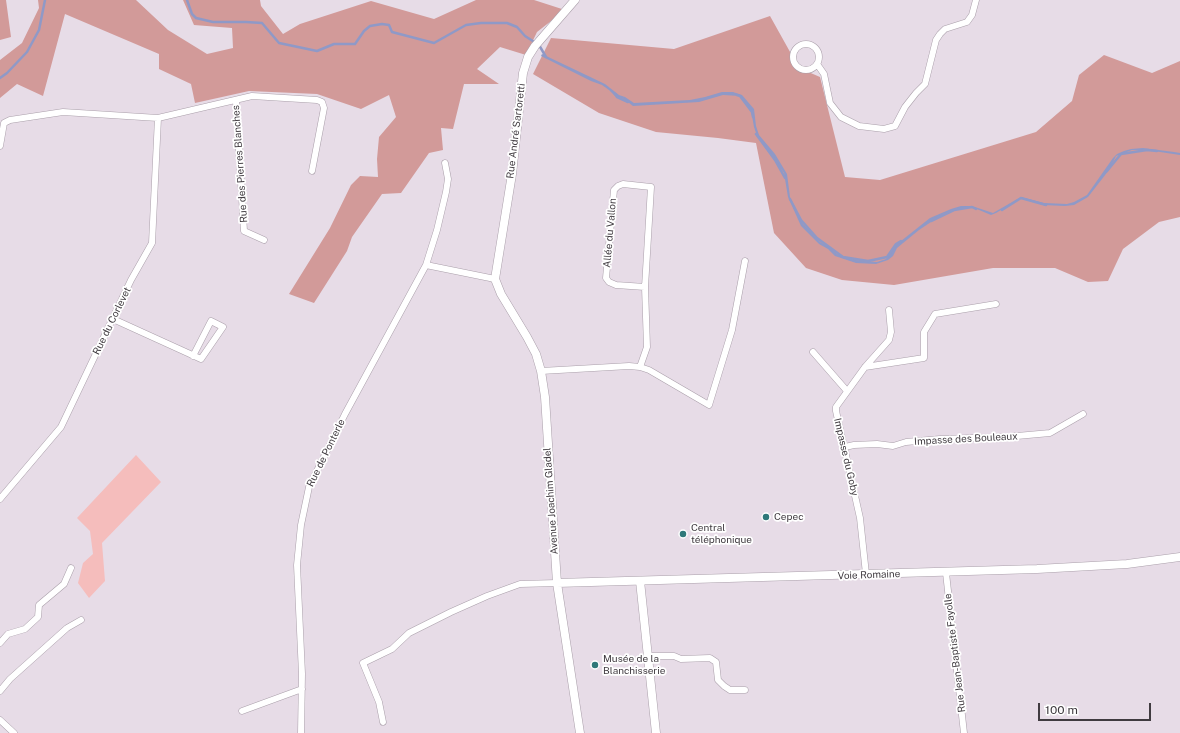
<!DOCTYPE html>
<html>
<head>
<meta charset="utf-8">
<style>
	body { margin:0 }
	#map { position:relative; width:1180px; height:733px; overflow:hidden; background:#e7dce7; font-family:"Public Sans",sans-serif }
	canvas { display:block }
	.scale { position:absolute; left:1038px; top:703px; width:113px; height:18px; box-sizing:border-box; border:2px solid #403b40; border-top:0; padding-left:5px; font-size:12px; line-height:14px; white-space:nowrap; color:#403b40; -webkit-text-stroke:3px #fff; paint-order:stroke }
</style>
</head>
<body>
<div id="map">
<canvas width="1180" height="733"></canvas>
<div class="scale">100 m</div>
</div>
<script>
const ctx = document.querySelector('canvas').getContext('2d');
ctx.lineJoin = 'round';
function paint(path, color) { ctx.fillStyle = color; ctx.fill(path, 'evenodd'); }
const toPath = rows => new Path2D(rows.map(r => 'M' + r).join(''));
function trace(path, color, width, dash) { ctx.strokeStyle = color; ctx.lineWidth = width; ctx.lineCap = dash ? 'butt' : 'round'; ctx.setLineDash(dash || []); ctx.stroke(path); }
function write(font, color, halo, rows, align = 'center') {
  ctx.font = font + ' "Public Sans",sans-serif'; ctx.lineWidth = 3.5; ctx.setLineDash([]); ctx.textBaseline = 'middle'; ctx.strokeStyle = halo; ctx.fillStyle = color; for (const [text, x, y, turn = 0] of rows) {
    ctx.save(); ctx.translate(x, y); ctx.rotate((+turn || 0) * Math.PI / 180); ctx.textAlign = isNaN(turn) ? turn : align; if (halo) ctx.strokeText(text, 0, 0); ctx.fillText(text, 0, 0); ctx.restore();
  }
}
paint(toPath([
	[136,455,161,482,102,543,105,581,89,598,78,583,83,563,93,554,90,531,77,518]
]), '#f5bdbc');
paint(toPath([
	[0,0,6,0,11,37,0,40],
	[38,0,136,0,168,30,207,54,233,48,232,28,194,25,183,0,260,0,261,6,283,34,300,24,371,1,434,19,476,0,534,0,565,10,537,32,526,55,500,47,477,69,499,84,464,84,453,129,441,128,443,150,429,153,401,193,382,194,352,237,347,251,314,303,289,294,330,228,351,185,360,176,378,177,377,159,379,137,396,117,389,95,361,109,317,94,249,91,195,103,191,84,159,69,159,54,65,14,43,96,17,84,0,98,0,60,22,43,39,8],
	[770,16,799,68,820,77,845,177,880,180,1036,132,1072,101,1079,75,1104,55,1152,73,1180,61,1180,217,1159,222,1123,249,1108,281,1088,282,1055,268,993,268,894,285,842,280,806,268,774,233,756,143,718,138,656,132,599,113,533,74,551,38,674,49]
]), '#d29a99');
paint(toPath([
	[542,54,605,84,619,95,625,97,634,103,690,100,705,97,722,92,733,92,742,95,754,109,756,126,759,135,775,154,787,174,790,197,803,224,820,242,828,246,837,254,855,260,877,262,886,259,896,245,930,218,951,209,961,206,972,206,993,213,1021,197,1044,203,1067,204,1074,202,1087,195,1113,158,1117,154,1124,151,1131,149,1143,148,1174,152,1180,153,1180,155,1147,150,1132,150,1116,156,1109,170,1088,197,1074,205,1065,206,1043,205,1021,198,996,213,991,215,972,207,954,210,943,214,919,230,897,248,893,256,888,260,876,264,856,263,835,256,828,249,819,244,801,226,788,197,784,173,757,136,754,127,751,110,740,96,723,95,699,102,633,106,624,99,615,96,609,90,602,85,591,81,541,56]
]), '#8f99c7');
trace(toPath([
	[187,0,192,14,196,18,213,22,246,22,262,23,279,43,317,51,334,44,355,44,364,31,370,26,382,24,389,25,392,32,434,43,466,25,481,23,507,23,517,27,525,36,539,45,546,57],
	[0,78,7,73,27,52,39,30,45,0],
	[615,94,617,97,628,102],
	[737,95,740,96,752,112,753,117],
	[756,134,775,160,785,178],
	[1107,171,1121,154,1147,150,1157,151],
	[790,199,801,220,817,238,843,257,868,261,887,257,896,244,901,241],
	[1002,210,1021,198,1046,205],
	[931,221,954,210,972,207,976,209]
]), '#8f99c7', 2.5);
const minor = toPath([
	'793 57a13 13 0 1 1 26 0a13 13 0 1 1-26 0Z',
	[817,64,824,74,830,103,841,117,859,126,884,129,895,126,905,107,916,93,925,84,936,40,940,34,945,29,967,22,972,15,976,0],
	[236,100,244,231,264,240],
	[0,146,4,123,10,120,63,112,158,118,252,96,317,100,322,102,324,108,312,171],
	[426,265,495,279],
	[113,319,201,359,223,327,211,321,193,356],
	[813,352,847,391],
	[640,367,647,347,645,287,651,187,623,184,618,186,614,190,606,278,609,282,616,285,645,287],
	[865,367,924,358,924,332,935,314,996,304],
	[541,371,629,366,640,367,649,370,709,405,732,330,745,261],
	[845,447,854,445,877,444,893,446,906,442,940,439,1006,437,1050,433,1083,414],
	[0,499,61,427,131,280,152,243,158,118],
	[946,573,964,733],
	[866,574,860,518,836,411,836,407,865,367,889,340,891,332,889,310],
	[0,643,8,634,25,629,38,617,39,605,64,584,71,568],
	[648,656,674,656,681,659,710,658,716,662,718,680,724,686,730,690,745,690],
	[0,691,10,679,67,628,81,620],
	[242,711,302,689],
	[0,720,14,733],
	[383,722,379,702,363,663,392,649,409,633,451,612,487,596,520,584,557,583],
	[301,733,302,674,297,565,301,525,309,487,345,414,426,265,437,230,446,192,448,179,445,163]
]);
const tertiary = toPath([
	[575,0,535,46,528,57,523,73,512,174,495,279,501,294,527,337,536,354,541,371,545,397,557,583,580,733],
	[640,581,656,733],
	[557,583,1037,569,1127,564,1180,557]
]);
trace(minor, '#aa9faa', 7);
trace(tertiary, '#aa9faa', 9);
trace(minor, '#fff', 6);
trace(tertiary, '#fff', 8);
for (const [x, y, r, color] of [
	[766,517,4,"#2e7879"],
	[683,534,4,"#2e7879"],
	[595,665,4,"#2e7879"]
]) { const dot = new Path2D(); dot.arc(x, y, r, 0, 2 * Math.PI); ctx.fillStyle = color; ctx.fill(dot); trace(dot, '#fff', 1.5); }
write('10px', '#403b40', '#fff', [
	["Rue André Sartoretti",516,131,-83],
	["Rue des Pierres Blanches",240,164,-94],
	["Allée du Vallon",610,233,-85],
	["Rue du Corlevet",112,321,-64],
	["Impasse des Bouleaux",966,439,-3],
	["Rue de Ponterle",326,453,-64],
	["Impasse du Goby",846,457,77],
	["Avenue Joachim Gladel",551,501,-94],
	["Voie Romaine",869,575,-2],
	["Rue Jean-Baptiste Fayolle",955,653,-97]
]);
write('10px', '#403b40', '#fff', [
	["Cepec",774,517],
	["Central",691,528],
	["téléphonique",691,540],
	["Musée de la",603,659],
	["Blanchisserie",603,671]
], 'left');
</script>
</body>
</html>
